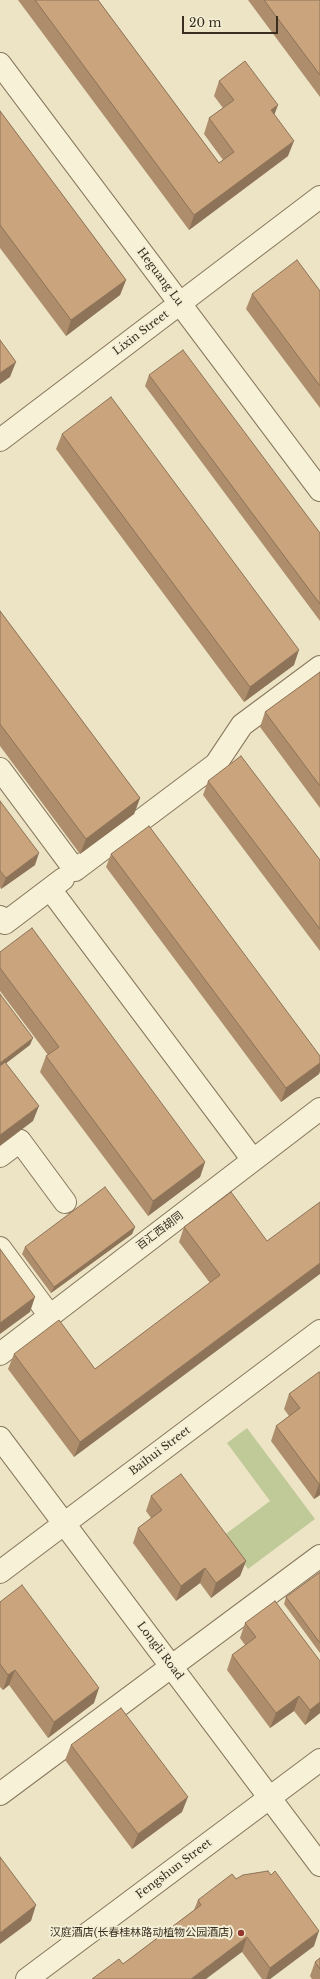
<!DOCTYPE html>
<html>
<head>
<meta charset="utf-8">
<style>
	body { margin:0 }
	#map { position:relative; width:320px; height:1979px; overflow:hidden; background:#ece4c5; font-family:"Libre Baskerville",serif }
	canvas { display:block }
	.scale { position:absolute; left:182px; top:16px; width:96px; height:18px; box-sizing:border-box; border:2px solid #382d1f; border-top:0; padding-left:5px; font-size:12px; line-height:14px; white-space:nowrap; color:#382d1f; -webkit-text-stroke:3px #f4eed5; paint-order:stroke }
</style>
</head>
<body>
<div id="map">
<canvas width="320" height="1979"></canvas>
<div class="scale">20 m</div>
</div>
<script>
const ctx = document.querySelector('canvas').getContext('2d');
ctx.lineJoin = 'round';
function paint(path, color) { ctx.fillStyle = color; ctx.fill(path, 'evenodd'); }
const toPath = rows => new Path2D(rows.map(r => 'M' + r).join(''));
function trace(path, color, width, dash) { ctx.strokeStyle = color; ctx.lineWidth = width; ctx.lineCap = dash ? 'butt' : 'round'; ctx.setLineDash(dash || []); ctx.stroke(path); }
function write(font, color, halo, rows, align = 'center') {
  ctx.font = font + ' "Libre Baskerville","Noto Sans SC",serif'; ctx.lineWidth = 4; ctx.setLineDash([]); ctx.textBaseline = 'middle'; ctx.strokeStyle = halo; ctx.fillStyle = color; for (const [text, x, y, turn = 0] of rows) {
    ctx.save(); ctx.translate(x, y); ctx.rotate((+turn || 0) * Math.PI / 180); ctx.textAlign = isNaN(turn) ? turn : align; if (halo) ctx.strokeText(text, 0, 0); ctx.fillText(text, 0, 0); ctx.restore();
  }
}
paint(toPath([
	[247,1428,315,1519,248,1569,223,1536,270,1501,227,1443]
]), '#c0ca99');
const minor = toPath([
	[0,64,320,490],
	[0,440,320,197],
	[0,769,75,870,216,764,242,725,320,667],
	[50,889,253,1160],
	[0,917,5,923,63,879],
	[0,1156,20,1141,65,1202],
	[0,1248,50,1316],
	[0,1354,320,1109],
	[0,1438,320,1865],
	[0,1572,320,1331],
	[0,1794,320,1556],
	[27,1979,320,1760]
]);
trace(minor, '#87775c', 24);
trace(minor, '#f7f1d8', 22);
paint(toPath([
	[18,0,98,0,219,163,223,160,204,134,209,118,223,108,214,96,219,81,274,114,288,156,189,230],
	[248,0,320,0,320,97],
	[0,111,126,280,120,295,66,336,0,248],
	[320,291,320,408,246,309,252,294],
	[149,375,320,533,320,621,145,386],
	[62,434,294,665,244,702,56,449],
	[0,611,140,798,134,814,80,854,0,746],
	[320,672,320,808,260,727,265,712],
	[208,781,320,860,320,951,203,795],
	[0,801,35,865,1,889,0,887],
	[111,854,320,1056,320,1071,319,1074,281,1102,106,867],
	[0,952,205,1162,200,1177,148,1216,40,1072,46,1056,48,1055,0,991],
	[135,1227,132,1234,51,1293,22,1254,25,1247],
	[184,1227,267,1241,74,1457,8,1369,14,1354,95,1369,210,1283,179,1242],
	[320,1373,320,1495,314,1499,271,1441,276,1426,289,1416,284,1409,289,1394],
	[151,1496,246,1561,240,1576,211,1598,200,1583,176,1601,133,1543,138,1528,151,1518,146,1511],
	[320,1572,320,1653,284,1604,286,1597],
	[0,1602,94,1703,48,1738,9,1685,3,1690,0,1687],
	[245,1623,320,1661,320,1713,305,1725,294,1711,270,1728,227,1670,232,1655,245,1645,240,1638],
	[71,1745,182,1812,132,1849,65,1760],
	[236,1879,314,1946,270,1979,262,1979,242,1952,123,1964,194,1910,198,1900],
	[320,1958,320,1979,312,1979,310,1976,315,1962]
]), '#ad8d6c');
paint(toPath([
	[278,105,272,121,271,110],
	[294,141,288,156,189,230,194,215],
	[126,280,120,295,66,336,71,320],
	[16,362,10,377,0,384,0,373],
	[299,650,294,665,244,702,250,687],
	[140,798,134,814,80,854,86,839],
	[39,853,35,865,1,889,6,878],
	[33,1038,30,1045,0,1068,0,1063],
	[320,1063,320,1071,319,1074,281,1102,286,1088],
	[39,1106,33,1121,0,1146,0,1135],
	[205,1162,200,1177,148,1216,153,1201],
	[135,1227,132,1234,51,1293,54,1287],
	[320,1263,320,1274,74,1457,80,1442],
	[35,1297,30,1312,0,1334,0,1323],
	[319,1484,320,1484,320,1495,314,1499],
	[246,1561,240,1576,211,1598,216,1583],
	[205,1568,200,1583,176,1601,181,1586],
	[15,1670,9,1685,3,1690,8,1675],
	[99,1688,94,1703,48,1738,54,1722],
	[299,1696,294,1711,270,1728,276,1713],
	[320,1702,320,1713,305,1725,310,1710],
	[188,1797,182,1812,132,1849,138,1834],
	[36,1905,31,1921,0,1944,0,1933],
	[319,1931,314,1946,270,1979,266,1979,270,1968],
	[247,1937,242,1952,206,1979,191,1979]
]), '#8d7358');
const building = toPath([
	[35,0,98,0,219,163,234,152,209,118,234,100,219,81,245,61,278,105,271,110,294,141,194,215,35,0],
	[264,0,320,0,320,75,264,0],
	[0,111,126,280,71,320,0,225,0,111],
	[297,260,320,291,320,386,252,294,297,260],
	[0,340,16,362,0,373,0,340],
	[183,350,320,533,320,604,149,375,183,350],
	[111,397,299,650,250,687,62,434,111,397],
	[0,611,140,798,86,839,0,724,0,611],
	[320,672,320,786,265,712,320,672],
	[241,756,320,860,320,929,208,781,241,756],
	[0,801,39,853,6,878,0,871,0,801],
	[149,826,320,1056,320,1063,286,1088,111,854,149,826],
	[32,928,205,1162,153,1201,46,1056,59,1047,0,968,0,952,32,928],
	[0,994,33,1038,0,1063,0,994],
	[5,1062,39,1106,0,1135,0,1066,5,1062],
	[105,1187,135,1227,54,1287,25,1247,105,1187],
	[231,1192,267,1241,320,1202,320,1263,80,1442,14,1354,59,1320,95,1369,220,1275,184,1227,231,1192],
	[0,1249,35,1297,0,1323,0,1249],
	[319,1372,320,1373,320,1484,319,1484,276,1426,300,1408,289,1394,319,1372],
	[181,1474,246,1561,216,1583,205,1568,181,1586,138,1528,162,1510,151,1496,181,1474],
	[320,1572,320,1643,286,1597,320,1572],
	[22,1585,99,1688,54,1722,15,1670,8,1675,0,1664,0,1602,22,1585],
	[275,1601,320,1661,320,1702,310,1710,299,1696,276,1713,232,1655,256,1637,245,1623,275,1601],
	[121,1708,188,1797,138,1834,71,1745,121,1708],
	[0,1857,36,1905,0,1933,0,1857],
	[268,1871,271,1875,275,1871,319,1931,270,1968,247,1937,191,1979,92,1979,119,1959,123,1964,201,1905,198,1900,232,1874,236,1879,243,1875,268,1871],
	[320,1958,320,1969,315,1962,320,1958]
]);
paint(building, '#c9a47d');
trace(building, '#8d7358', 1);
for (const [x, y, r, color] of [
	[241,1933,4,"#93372e"]
]) { const dot = new Path2D(); dot.arc(x, y, r, 0, 2 * Math.PI); ctx.fillStyle = color; ctx.fill(dot); trace(dot, '#f4eed5', 1.5); }
write('11px', '#382d1f', '#f4eed5', [
	["Heguang Lu",160,277,53],
	["Lixin Street",141,333,-37],
	["百汇西胡同",160,1231,-37],
	["Baihui Street",160,1451,-37],
	["Longli Road",160,1651,53],
	["Fengshun Street",174,1869,-37]
]);
write('11px', '#382d1f', '#f4eed5', [
	["汉庭酒店(长春桂林路动植物公园酒店)",233,1933]
], 'right');
</script>
</body>
</html>
